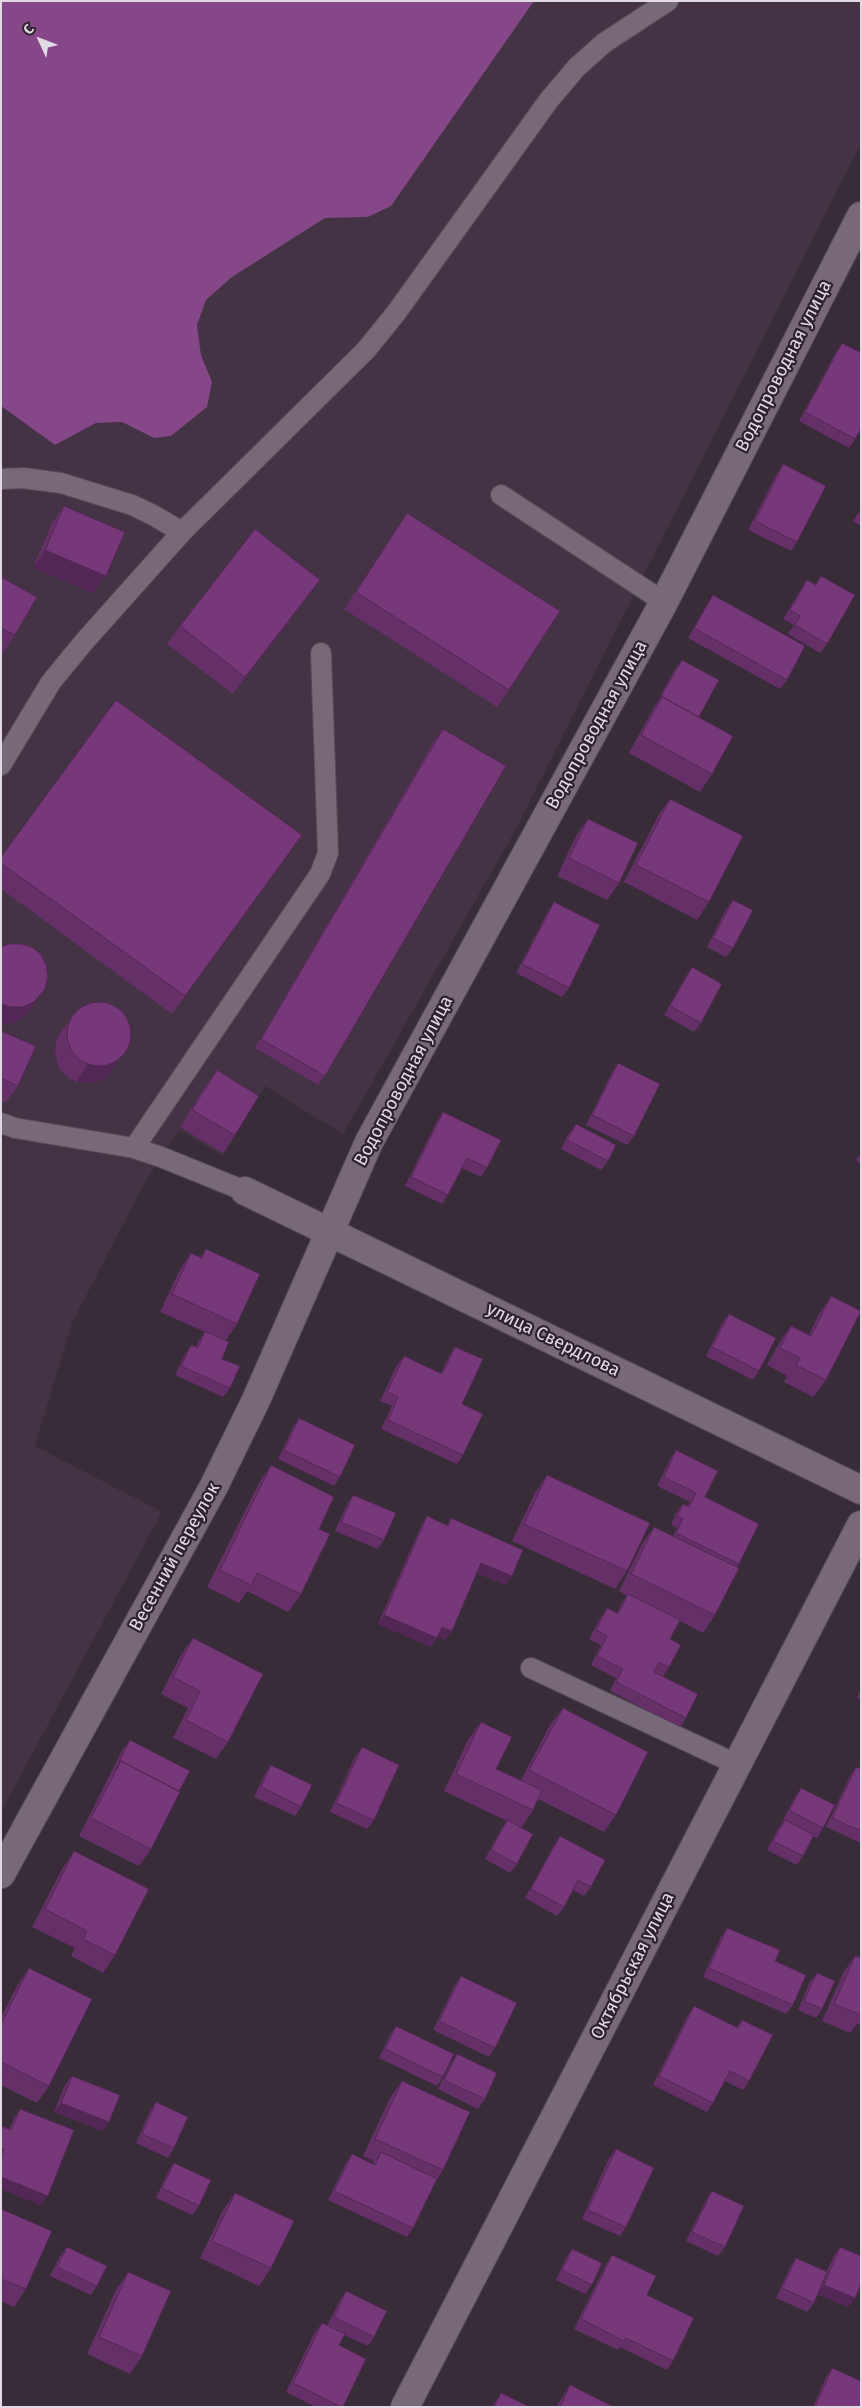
<!DOCTYPE html>
<html>
<head>
<meta charset="utf-8">
<style>
	body { margin:0 }
	#map { position:relative; width:862px; height:2408px; overflow:hidden; background:#382c39; font-family:"Fira Sans",sans-serif }
	canvas { display:block }
	.frame { position:absolute; inset:0; border:2px solid #e2dae2; pointer-events:none }
	.north { position:absolute; left:15px; top:15px; width:50px; height:50px; -webkit-text-stroke:4px #2e222f; paint-order:stroke; rotate:313deg; font-size:14px; font-weight:700; line-height:20px; text-align:center; color:#e2dae2 }
	.north::after { content:''; display:block; margin:auto; width:18px; height:22px; background:#e2dae2; clip-path:polygon(50% 0,100% 100%,50% 72%,0 100%) }
</style>
</head>
<body>
<div id="map">
<canvas width="862" height="2408"></canvas>
<div class="frame"></div>
<div class="north">С</div>
</div>
<script>
const ctx = document.querySelector('canvas').getContext('2d');
ctx.lineJoin = 'round';
function paint(path, color) { ctx.fillStyle = color; ctx.fill(path, 'evenodd'); }
const toPath = rows => new Path2D(rows.map(r => 'M' + r).join(''));
function trace(path, color, width, dash) { ctx.strokeStyle = color; ctx.lineWidth = width; ctx.lineCap = dash ? 'butt' : 'round'; ctx.setLineDash(dash || []); ctx.stroke(path); }
function write(font, color, halo, rows, align = 'center') {
  ctx.font = font + ' "Fira Sans",sans-serif'; ctx.lineWidth = 4.5; ctx.setLineDash([]); ctx.textBaseline = 'middle'; ctx.strokeStyle = halo; ctx.fillStyle = color; for (const [text, x, y, turn = 0] of rows) {
    ctx.save(); ctx.translate(x, y); ctx.rotate((+turn || 0) * Math.PI / 180); ctx.textAlign = isNaN(turn) ? turn : align; if (halo) ctx.strokeText(text, 0, 0); ctx.fillText(text, 0, 0); ctx.restore();
  }
}
paint(toPath([
	[534,1,861,1,861,143,516,829,343,1134,265,1086,223,1156,179,1130,145,1182,72,1323,35,1446,162,1512,1,1812,1,406,55,445,96,423,122,422,154,438,171,436,207,407,212,382,201,355,197,325,206,300,232,277,325,218,368,217,391,206]
]), '#434');
paint(toPath([
	[1,1,534,1,391,206,368,217,325,218,232,277,206,300,197,325,201,355,212,382,207,407,171,436,154,438,122,422,96,423,55,445,1,406]
]), '#864789');
const lane = toPath([
	[1,479,23,478,61,483,132,505,153,515,182,532],
	[501,495,664,602],
	[1,765,51,682,83,643,182,532,366,350,396,313,549,100,577,67,604,43,668,1],
	[1,1123,15,1128,134,1148,161,1157,245,1191],
	[134,1148,320,874,328,853,321,653],
	[531,1668,736,1764]
]);
const street = toPath([
	[245,1191,861,1490],
	[1,1874,214,1486,256,1400,369,1142,664,602,861,216],
	[405,2407,861,1525]
]);
trace(lane, '#564b56', 22);
trace(street, '#564b56', 30);
trace(lane, '#776977', 20);
trace(street, '#776977', 28);
paint(toPath([
	[842,343,855,439,849,448,799,421,836,352],
	[783,464,797,542,791,551,748,530,777,473],
	[64,506,106,576,93,593,33,568,52,523],
	[861,509,861,526,853,521],
	[407,513,509,690,497,707,344,609,395,531],
	[821,576,827,644,820,653,788,634,794,625,783,619,801,589,807,580,816,584],
	[1,577,15,635,3,653,1,652],
	[713,595,787,680,780,689,688,638,707,604],
	[308,597,233,694,167,644,180,626],
	[682,660,699,717,712,774,700,792,629,753,675,669],
	[443,729,325,1076,318,1085,255,1048,436,738],
	[670,799,709,902,697,920,624,882,658,816],
	[588,819,619,883,607,900,557,876,576,836],
	[290,852,172,1014,1,889,1,857],
	[733,900,733,948,726,957,707,947,726,909],
	[554,902,569,988,562,997,516,973,548,911],
	[692,967,701,1023,694,1032,664,1015,686,976],
	[76,1011,109,1075,99,1081,88,1083,76,1082,66,1076,58,1067,55,1050,57,1038],
	[1,1031,18,1086,5,1103,1,1101],
	[618,1063,634,1136,627,1145,586,1125,612,1072],
	[217,1070,235,1135,223,1153,180,1127,204,1088],
	[443,1112,487,1168,481,1177,462,1168,448,1195,442,1204,405,1186,437,1121],
	[576,1124,608,1161,601,1170,561,1149,569,1133],
	[861,1153,861,1164,856,1160],
	[206,1249,237,1324,226,1340,222,1359,230,1388,223,1397,175,1375,185,1354,191,1345,196,1347,199,1340,205,1332,160,1312,179,1271,191,1253,200,1258],
	[831,1296,826,1380,813,1397,784,1382,787,1376,767,1365,779,1343,791,1326,809,1335,819,1314],
	[729,1314,759,1371,753,1380,706,1356,722,1323],
	[455,1347,462,1404,463,1455,457,1464,381,1429,392,1406,380,1401,397,1365,404,1356,441,1373,449,1356],
	[299,1418,340,1477,334,1486,278,1459,293,1427],
	[676,1450,705,1497,739,1564,737,1567,715,1615,703,1633,680,1621,670,1639,669,1667,663,1677,686,1718,680,1727,610,1691,616,1678,591,1665,601,1645,589,1639,601,1617,607,1608,617,1613,622,1603,627,1596,619,1591,642,1544,654,1527,673,1536,677,1528,671,1525,676,1513,683,1504,687,1506,690,1502,657,1486,670,1459],
	[271,1465,319,1529,301,1594,288,1612,247,1591,239,1603,207,1587,259,1483],
	[547,1475,627,1571,615,1589,512,1541,535,1493],
	[353,1495,384,1540,378,1549,335,1531,347,1504],
	[427,1516,447,1525,451,1518,512,1576,505,1585,477,1573,445,1640,438,1637,431,1647,378,1624,421,1526],
	[193,1638,228,1742,216,1759,173,1738,188,1708,161,1694,181,1655],
	[861,1690,861,1700,857,1698],
	[563,1708,616,1815,604,1832,538,1799,533,1810,521,1828,517,1864,510,1873,485,1859,501,1829,507,1821,444,1791,468,1740,481,1722,496,1769,521,1780,550,1725],
	[130,1740,179,1791,151,1849,139,1866,79,1836,123,1749],
	[362,1747,374,1820,367,1829,330,1812,355,1757],
	[271,1765,301,1807,295,1816,254,1797,265,1774],
	[856,1767,861,1769,861,1843,826,1827,850,1776],
	[801,1788,823,1828,817,1838,813,1836,803,1856,797,1865,767,1850,778,1829,784,1820,783,1820,795,1797],
	[560,1836,591,1887,584,1896,573,1890,564,1907,557,1916,525,1898,554,1845],
	[74,1851,115,1955,103,1973,71,1956,75,1948,32,1927,62,1869],
	[727,1928,775,1961,793,2005,786,2014,703,1977,721,1937],
	[855,1956,861,1958,861,2025,857,2024,850,2033,822,2021,843,1973],
	[29,1968,49,2086,37,2103,1,2085,1,2017,17,1986],
	[817,1973,822,2009,816,2018,798,2010,810,1982],
	[461,1976,495,2048,489,2057,433,2030,455,1985],
	[694,2006,737,2027,742,2020,749,2081,743,2090,725,2081,713,2103,707,2112,653,2085,688,2015],
	[396,2026,443,2077,437,2086,379,2058,390,2035],
	[457,2054,485,2099,478,2109,438,2089,451,2063],
	[72,2076,109,2122,103,2131,54,2112,65,2085],
	[402,2081,443,2170,437,2179,413,2228,407,2237,328,2200,346,2163,352,2154,373,2164,374,2161,363,2156,390,2098],
	[156,2102,174,2148,168,2158,136,2143,150,2111],
	[20,2109,41,2205,1,2189,1,2126,9,2129,14,2118],
	[616,2149,626,2227,620,2236,582,2219,609,2158],
	[174,2163,199,2206,192,2215,156,2198,168,2172],
	[712,2191,725,2247,718,2256,686,2241,706,2200],
	[235,2193,271,2268,259,2286,200,2258,223,2210],
	[1,2209,26,2289,14,2307,1,2301],
	[67,2247,97,2286,91,2295,50,2276,60,2256],
	[840,2247,855,2298,848,2307,817,2294,814,2303,807,2312,776,2298,790,2267,796,2258,827,2271,834,2256],
	[572,2249,592,2285,585,2294,556,2280,566,2258],
	[612,2255,673,2361,667,2370,620,2347,618,2350,574,2329,606,2264],
	[128,2272,142,2356,130,2374,87,2354,116,2290],
	[346,2291,374,2337,368,2346,344,2335,339,2345,343,2407,316,2407,286,2392,315,2332,322,2323,327,2326,340,2300],
	[832,2368,861,2407,813,2407,826,2377],
	[570,2385,614,2407,556,2407],
	[501,2393,530,2407,492,2407]
]), '#653068');
paint(toPath([
	[45,550,106,576,93,593,33,568],
	[320,580,308,597,233,694,245,677],
	[45,989,33,1006,22,1019,11,1024,1,1024,1,1004],
	[121,1057,109,1075,99,1081,88,1083,76,1082,88,1064],
	[481,1563,512,1576,505,1585,475,1572],
	[384,1615,437,1638,431,1647,378,1624],
	[442,1627,452,1631,445,1640,436,1636],
	[61,2103,109,2122,103,2131,54,2112],
	[1,2177,48,2196,41,2205,1,2189],
	[824,2285,855,2298,848,2307,817,2294]
]), '#532755');
const building = toPath([
	[842,343,861,353,861,429,855,439,805,412,842,343],
	[783,464,826,486,797,542,755,521,783,464],
	[64,506,125,532,106,576,45,550,64,506],
	[407,513,560,611,509,690,356,592,407,513],
	[255,529,320,580,245,677,180,626,255,529],
	[821,576,855,595,827,644,795,625,800,616,790,610,807,580,816,585,821,576],
	[1,577,37,597,15,635,1,628,1,577],
	[713,595,805,646,787,680,694,628,713,595],
	[682,660,719,680,699,717,662,697,656,705,682,660],
	[662,697,733,736,712,774,641,735,662,697],
	[116,700,302,835,185,996,1,863,1,857,116,700],
	[443,729,506,766,325,1076,261,1039,443,729],
	[670,799,743,836,709,902,636,865,670,799],
	[588,819,638,843,619,883,569,858,588,819],
	[733,900,753,910,733,948,713,938,733,900],
	[554,902,600,925,569,988,522,964,554,902],
	[9,944,21,944,32,947,41,955,46,965,48,977,45,989,34,1002,23,1007,11,1007,1,1004,1,947,9,944],
	[692,967,722,984,701,1023,670,1006,692,967],
	'67 1034a32 32 0 1 1 64 0a32 32 0 1 1-64 0Z',
	[1,1031,36,1046,18,1086,1,1078,1,1031],
	[618,1063,660,1084,634,1136,592,1115,618,1063],
	[217,1070,259,1096,235,1135,192,1110,217,1070],
	[443,1112,501,1140,487,1168,467,1158,448,1195,411,1177,443,1112],
	[576,1124,616,1145,608,1161,567,1140,576,1124],
	[206,1249,260,1274,237,1324,172,1294,191,1253,202,1258,206,1249],
	[831,1296,861,1311,826,1380,796,1365,800,1358,780,1348,791,1326,811,1336,831,1296],
	[729,1314,776,1338,759,1371,712,1347,729,1314],
	[205,1331,229,1342,222,1359,240,1366,230,1388,181,1366,191,1345,198,1348,205,1331],
	[455,1347,483,1359,462,1404,483,1414,463,1455,388,1420,398,1397,387,1392,404,1356,442,1374,455,1347],
	[299,1418,355,1445,340,1477,284,1450,299,1418],
	[676,1450,718,1471,705,1497,759,1524,739,1564,676,1533,683,1519,677,1516,683,1504,689,1507,696,1493,664,1477,676,1450],
	[271,1465,334,1497,319,1529,330,1534,301,1594,257,1573,251,1585,220,1570,271,1465],
	[547,1475,650,1523,627,1571,524,1524,547,1475],
	[353,1495,396,1513,384,1540,341,1522,353,1495],
	[427,1516,448,1526,451,1518,523,1550,512,1576,481,1563,452,1631,442,1627,437,1638,384,1615,427,1516],
	[654,1527,739,1568,715,1615,631,1574,654,1527],
	[628,1594,680,1620,670,1639,681,1645,669,1667,659,1662,654,1672,698,1694,686,1718,616,1682,623,1669,597,1656,607,1636,596,1630,607,1608,618,1614,628,1594],
	[193,1638,263,1674,228,1742,186,1720,200,1691,173,1677,193,1638],
	[563,1708,648,1752,616,1815,529,1770,563,1708],
	[481,1722,512,1737,496,1769,542,1790,533,1810,456,1774,481,1722],
	[130,1740,190,1771,179,1791,121,1761,115,1770,130,1740],
	[362,1747,399,1765,374,1820,336,1803,362,1747],
	[121,1761,180,1792,151,1849,91,1818,121,1761],
	[271,1765,312,1785,301,1807,261,1787,271,1765],
	[856,1767,861,1769,861,1831,832,1818,856,1767],
	[801,1788,835,1805,823,1828,789,1810,801,1788],
	[507,1820,533,1834,517,1864,491,1850,507,1820],
	[785,1820,814,1835,803,1856,773,1841,785,1820],
	[560,1836,605,1860,591,1887,578,1880,564,1907,531,1889,560,1836],
	[74,1851,149,1889,115,1955,83,1939,87,1931,45,1909,74,1851],
	[727,1928,780,1950,775,1961,806,1975,793,2005,709,1968,727,1928],
	[855,1956,861,1958,861,2015,834,2004,855,1956],
	[29,1968,92,1999,49,2086,1,2062,1,2024,29,1968],
	[817,1973,835,1981,822,2009,804,2001,817,1973],
	[461,1976,517,2003,495,2048,439,2021,461,1976],
	[694,2006,738,2028,742,2020,773,2035,749,2081,730,2071,713,2103,659,2076,694,2006],
	[396,2026,454,2054,443,2077,385,2049,396,2026],
	[457,2054,497,2073,485,2099,444,2080,457,2054],
	[72,2076,120,2095,109,2122,61,2103,72,2076],
	[402,2081,470,2112,443,2170,375,2139,402,2081],
	[156,2102,188,2117,174,2148,142,2134,156,2102],
	[20,2109,74,2130,48,2196,1,2177,1,2156,4,2149,1,2148,1,2126,11,2130,20,2109],
	[616,2149,654,2168,626,2227,588,2210,616,2149],
	[381,2152,437,2179,413,2228,334,2191,352,2154,375,2165,381,2152],
	[174,2163,211,2180,199,2206,162,2188,174,2163],
	[712,2191,744,2206,725,2247,692,2232,712,2191],
	[235,2193,294,2221,271,2268,212,2241,235,2193],
	[1,2209,52,2231,26,2289,1,2279,1,2209],
	[67,2247,107,2266,97,2286,57,2267,67,2247],
	[840,2247,861,2256,861,2284,855,2298,824,2285,840,2247],
	[572,2249,602,2263,592,2285,562,2270,572,2249],
	[612,2255,656,2276,647,2295,694,2318,673,2361,626,2338,624,2341,581,2319,612,2255],
	[796,2258,827,2272,814,2303,782,2288,796,2258],
	[128,2272,171,2291,142,2356,99,2337,128,2272],
	[346,2291,387,2311,374,2337,334,2317,346,2291],
	[322,2323,345,2334,339,2345,366,2359,343,2407,341,2407,293,2383,322,2323],
	[832,2368,861,2381,861,2407,815,2407,832,2368],
	[570,2385,614,2407,560,2407,570,2385],
	[501,2393,530,2407,494,2407,501,2393]
]);
paint(building, '#763879');
trace(building, '#532755', 1);
write('18px', '#e2dae2', '#2e222f', [
	["Водопроводная улица",784,366,-63],
	["Водопроводная улица",597,725,-61],
	["Водопроводная улица",404,1081,-62],
	["улица Свердлова",553,1340,26],
	["Весенний переулок",175,1557,-61],
	["Октябрьская улица",633,1966,-63]
]);
</script>
</body>
</html>
